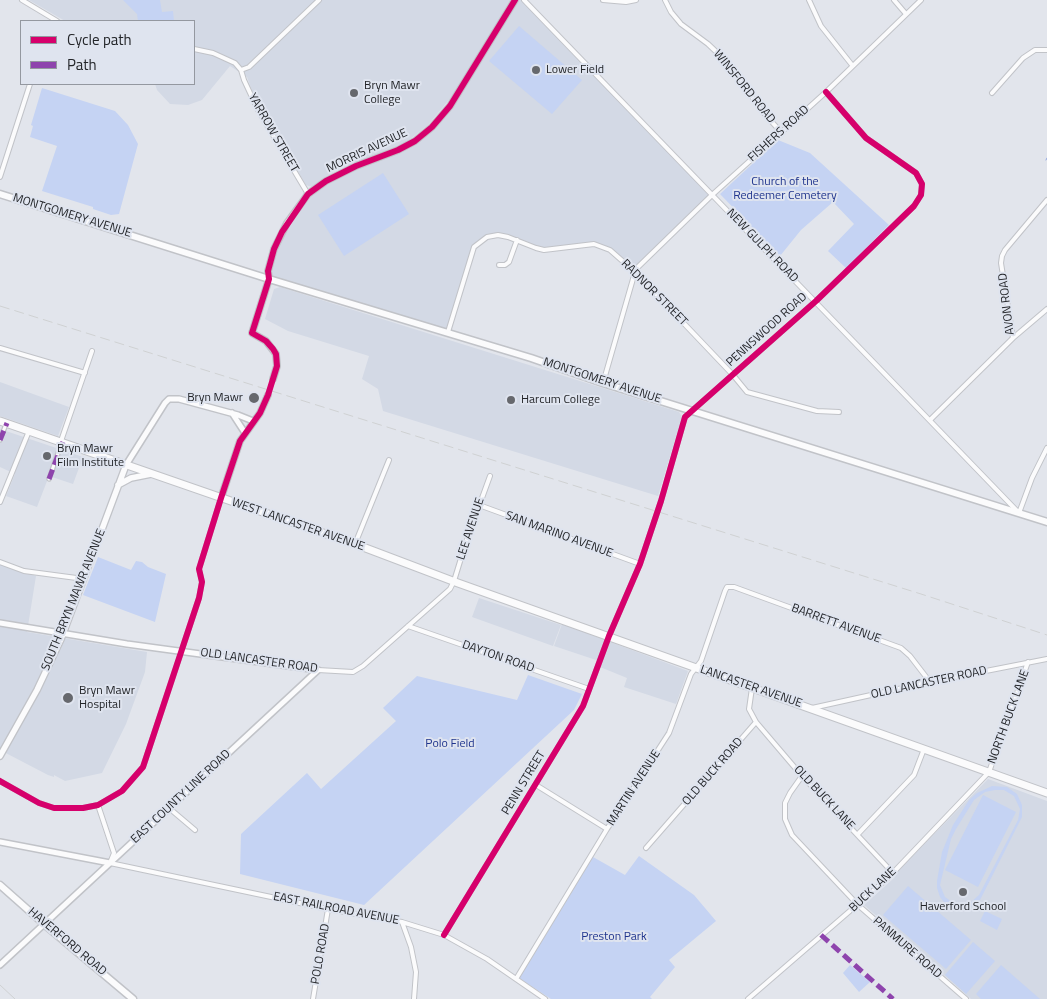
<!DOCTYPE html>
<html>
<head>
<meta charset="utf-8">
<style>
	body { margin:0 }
	#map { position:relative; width:1047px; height:999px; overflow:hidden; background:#e2e5ec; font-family:"Titillium Web",sans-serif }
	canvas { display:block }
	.legend { position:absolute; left:20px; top:20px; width:175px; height:65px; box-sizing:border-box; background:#dfe4ef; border:1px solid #9498a0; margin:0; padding:6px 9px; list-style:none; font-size:15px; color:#232529 }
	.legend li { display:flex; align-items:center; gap:10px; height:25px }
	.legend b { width:25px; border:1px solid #9498a0 }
</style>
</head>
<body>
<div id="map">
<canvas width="1047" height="999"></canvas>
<ul class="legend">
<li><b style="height:6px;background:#d6006c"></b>Cycle path</li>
<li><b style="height:6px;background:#8e44ad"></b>Path</li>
</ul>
</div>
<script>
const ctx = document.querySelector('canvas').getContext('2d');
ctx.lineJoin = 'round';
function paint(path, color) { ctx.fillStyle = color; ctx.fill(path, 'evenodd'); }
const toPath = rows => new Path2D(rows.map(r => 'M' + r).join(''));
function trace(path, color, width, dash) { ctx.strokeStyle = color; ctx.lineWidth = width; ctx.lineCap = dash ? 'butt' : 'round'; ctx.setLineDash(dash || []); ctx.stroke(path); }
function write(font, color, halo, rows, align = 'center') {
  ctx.font = font + ' "Titillium Web",sans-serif'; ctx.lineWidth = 4; ctx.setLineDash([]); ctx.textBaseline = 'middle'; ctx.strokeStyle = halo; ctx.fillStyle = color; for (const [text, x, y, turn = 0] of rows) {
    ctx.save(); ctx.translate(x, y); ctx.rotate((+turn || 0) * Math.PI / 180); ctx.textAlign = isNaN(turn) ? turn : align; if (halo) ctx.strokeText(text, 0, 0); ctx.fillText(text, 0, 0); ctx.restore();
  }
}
paint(toPath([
	[29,0,512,0,453,95,428,125,405,143,335,171,312,187,306,185,255,99,247,77,230,66,202,100,188,105,170,104,157,90,155,84,194,84,194,21,65,21],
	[515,0,524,0,712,195,635,272,610,250,594,244,544,250,508,237,487,237,474,247,448,332,269,279,274,249,282,232,308,194,326,181,415,141,450,106],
	[280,287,679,412,682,417,658,496,383,411,378,389,362,379,369,356,288,331,265,319,274,289],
	[0,382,69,407,58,436,0,416],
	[0,429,83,457,73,484,49,476,37,507,6,496,15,474,0,467],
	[0,564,36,576,27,632,147,652,145,672,126,724,102,773,65,781,54,775,54,777,48,775,0,750],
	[479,598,561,625,553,646,472,617],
	[562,624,688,671,676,704,624,687,627,678,600,667,602,662,554,646],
	[988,779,1047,801,1047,999,971,999,864,905,894,878,899,870]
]), '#d3d9e5');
paint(toPath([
	[123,0,160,0,162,12,173,11,174,21,138,21,137,14],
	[519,26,582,80,552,114,489,61],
	[42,88,115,111,128,125,138,144,119,214,111,215,93,209,93,207,42,191,57,146,30,137,33,126,31,125],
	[778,140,810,153,889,225,846,268,828,251,854,224,833,202,801,230,780,256,720,194],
	[383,173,409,214,344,256,318,215],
	[98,557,131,570,136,561,142,562,148,567,166,574,155,622,83,595],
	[528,675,582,694,574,710,364,905,240,874,241,834,307,773,321,789,396,721,383,708,417,676,517,700],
	[992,786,1007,787,1017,794,1022,805,1022,817,980,900,970,907,956,909,944,902,940,897,937,888,937,881,942,852,953,825,969,800,977,793],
	[995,790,1004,790,1014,796,1020,809,1018,820,979,895,969,904,961,905,955,904,945,897,940,885,951,839,956,829,974,800,985,792],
	[983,795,1016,812,978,887,945,870],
	[639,856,694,895,716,921,669,960,675,967,650,997,652,999,551,999,519,978,593,857,625,875],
	[908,886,971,940,946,969,883,915],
	[985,911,1002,919,997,930,980,921],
	[973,942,995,961,966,994,945,975],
	[850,965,870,982,859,992,843,973],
	[1001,965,1040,999,981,999,976,994]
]), '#c5d3f3');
trace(toPath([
	[1046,160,1047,158]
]), '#93a8e0', 1);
trace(toPath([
	[268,395,273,379]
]), '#bcbfc5', 5, [5, 2.5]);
const pedestrian = toPath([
	[0,440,6,424],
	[49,479,62,442]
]);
const minor = toPath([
	[22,0,57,21],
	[524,0,1019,513,1032,478,1047,448],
	[603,0,626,2,636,0],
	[665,0,671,12,681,24,708,44,726,61,742,81,760,109,781,132],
	[809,0,821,26,852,65],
	[894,0,906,14],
	[194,49,213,53,235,63,241,70,249,67,319,0],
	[241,70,244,80,258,110,308,194],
	[992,93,1023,58,1035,50,1047,50],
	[0,177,30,84],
	[499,265,505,265,509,262,517,240],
	[448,332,474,247,487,237,498,235,508,237,536,248,544,250,594,244,610,250,635,272,733,375,747,392,817,411,839,412],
	[1013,338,1047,309],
	[0,348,85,373],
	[603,383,635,272,638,267,712,195,826,92,921,0],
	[930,420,1013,338,1001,263,1002,256,1005,250,1047,200],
	[61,441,92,351],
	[661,501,685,417,816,301,914,206,921,195,922,184,916,173,866,138,826,92],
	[0,502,29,431],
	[479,505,640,564],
	[355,544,389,460],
	[0,562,24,571,84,579],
	[408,626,589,689],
	[318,670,353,672,363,666,450,589,454,581,466,542,490,476],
	[812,708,930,682,1047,659],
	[756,722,802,776,893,873],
	[802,776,790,793,785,803,785,819,792,835,858,905,966,999],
	[0,781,39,803,54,808,83,808,98,805,122,791,143,767,199,598,202,582,199,569,221,498],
	[536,785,607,829],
	[98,805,114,853,110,863,328,909,402,922,444,935,487,959,545,999],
	[169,808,195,830],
	[858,834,914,775,924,749],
	[646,848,756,722,749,709,752,688],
	[402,922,411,947,416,972,414,999],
	[444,935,583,706,609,636,640,564,654,522],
	[516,979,607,829,669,733,691,674,701,661,725,591,727,587,734,587,901,648,910,656,930,682],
	[313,999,328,909],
	[748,999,888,878,989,772,1028,662]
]);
const tertiary = toPath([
	[273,379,277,366,276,354,266,341,252,333,269,279,268,271,274,249,287,223,308,194,326,181,356,166,398,150,415,141,432,127,450,106,515,0],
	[232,413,245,433],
	[126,465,165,403,169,399,179,399,238,415,253,421],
	[221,498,240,441,260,413,268,395],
	[0,623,127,644,318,670],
	[0,842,110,863],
	[0,965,318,670]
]);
const secondary = toPath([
	[118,485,131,478,151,474],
	[0,756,37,690,61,639,126,465]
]);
const primary = toPath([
	[0,194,269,279,531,358,603,383,1047,522],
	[0,885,44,924,133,999]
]);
const trunk = toPath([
	[0,421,355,544,458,583,1047,793]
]);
trace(pedestrian, '#c1c3c8', 5.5);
trace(minor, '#c1c3c8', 6);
trace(tertiary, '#c1c3c8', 8);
trace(secondary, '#c1c3c8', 8);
trace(primary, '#c1c3c8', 9);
trace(trunk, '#c1c3c8', 9);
trace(pedestrian, '#fbfbfc', 3);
trace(minor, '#fbfbfc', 4);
trace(tertiary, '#fbfbfc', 5);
trace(secondary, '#fbfbfc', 5.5);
trace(primary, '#fbfbfc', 6);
trace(trunk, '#fbfbfc', 7);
trace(toPath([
	[0,985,15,999]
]), '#cfd1d2', 1);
trace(toPath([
	[0,306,921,594,1047,635]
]), '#cfd1d2', 1, [10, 5]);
const minorBridge = toPath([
	[654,522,661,501]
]);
trace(minorBridge, '#c1c3c8', 6, []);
trace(minorBridge, '#fbfbfc', 4);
trace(toPath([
	[0,440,7,423],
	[49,479,63,442],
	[821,935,893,999]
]), '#8e44ad', 5, [10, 5]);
trace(toPath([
	[0,781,39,803,54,808,83,808,98,805,122,791,143,767,199,598,202,582,199,569,221,498,240,441,260,413,268,395,277,366,276,354,273,349,266,341,252,333,269,279,268,271,274,249,282,232,308,194,326,181,356,166,398,150,415,141,432,127,450,106,515,0],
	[444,935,583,706,609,636,640,564,661,501,685,417,816,301,914,206,921,195,922,184,916,173,866,138,826,92]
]), '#d6006c', 6);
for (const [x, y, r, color] of [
	[536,70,5,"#66686d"],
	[354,93,5,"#66686d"],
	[254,398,6,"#66686d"],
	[511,400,5,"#66686d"],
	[47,456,5,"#66686d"],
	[68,698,6,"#66686d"],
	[963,892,5,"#66686d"]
]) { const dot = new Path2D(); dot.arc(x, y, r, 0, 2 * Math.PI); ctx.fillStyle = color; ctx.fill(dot); trace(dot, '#dfe4ef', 2); }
write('12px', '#232529', '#dfe4ef', [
	["Lower Field",546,70],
	["Bryn Mawr",364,86],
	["College",364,100],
	["Bryn Mawr",243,398,"right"],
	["Harcum College",521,400],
	["Bryn Mawr",57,449],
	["Film Institute",57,463],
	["Bryn Mawr",79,691],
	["Hospital",79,705],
	["Haverford School",963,907,"center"]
], 'left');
write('12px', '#232529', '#dfe4ef', [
	["WINSFORD ROAD",744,87,51],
	["YARROW STREET",273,133,60],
	["FISHERS ROAD",779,134,-42],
	["MORRIS AVENUE",367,151,-25],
	["MONTGOMERY AVENUE",72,216,17],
	["NEW GULPH ROAD",762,246,46],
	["RADNOR STREET",654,293,45],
	["AVON ROAD",1007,304,-97],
	["PENNSWOOD ROAD",767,330,-42],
	["MONTGOMERY AVENUE",602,381,18],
	["WEST LANCASTER AVENUE",298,525,19],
	["LEE AVENUE",471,529,-72],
	["SAN MARINO AVENUE",559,535,20],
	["SOUTH BRYN MAWR AVENUE",74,600,-68],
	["BARRETT AVENUE",836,624,20],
	["DAYTON ROAD",498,657,19],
	["OLD LANCASTER ROAD",259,661,8],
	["OLD LANCASTER ROAD",929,683,-12],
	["LANCASTER AVENUE",751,687,19],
	["NORTH BUCK LANE",1009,717,-70],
	["OLD BUCK ROAD",713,772,-49],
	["PENN STREET",524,783,-59],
	["MARTIN AVENUE",634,788,-57],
	["EAST COUNTY LINE ROAD",181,797,-43],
	["OLD BUCK LANE",824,798,47],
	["BUCK LANE",873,890,-43],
	["EAST RAILROAD AVENUE",336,909,11],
	["HAVERFORD ROAD",67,942,40],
	["PANMURE ROAD",907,948,41],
	["POLO ROAD",321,954,-80]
]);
write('12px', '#1f348d', '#dfe4ef', [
	["Church of the",785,182],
	["Redeemer Cemetery",785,196],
	["Polo Field",450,744],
	["Preston Park",614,937]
]);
</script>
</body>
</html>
